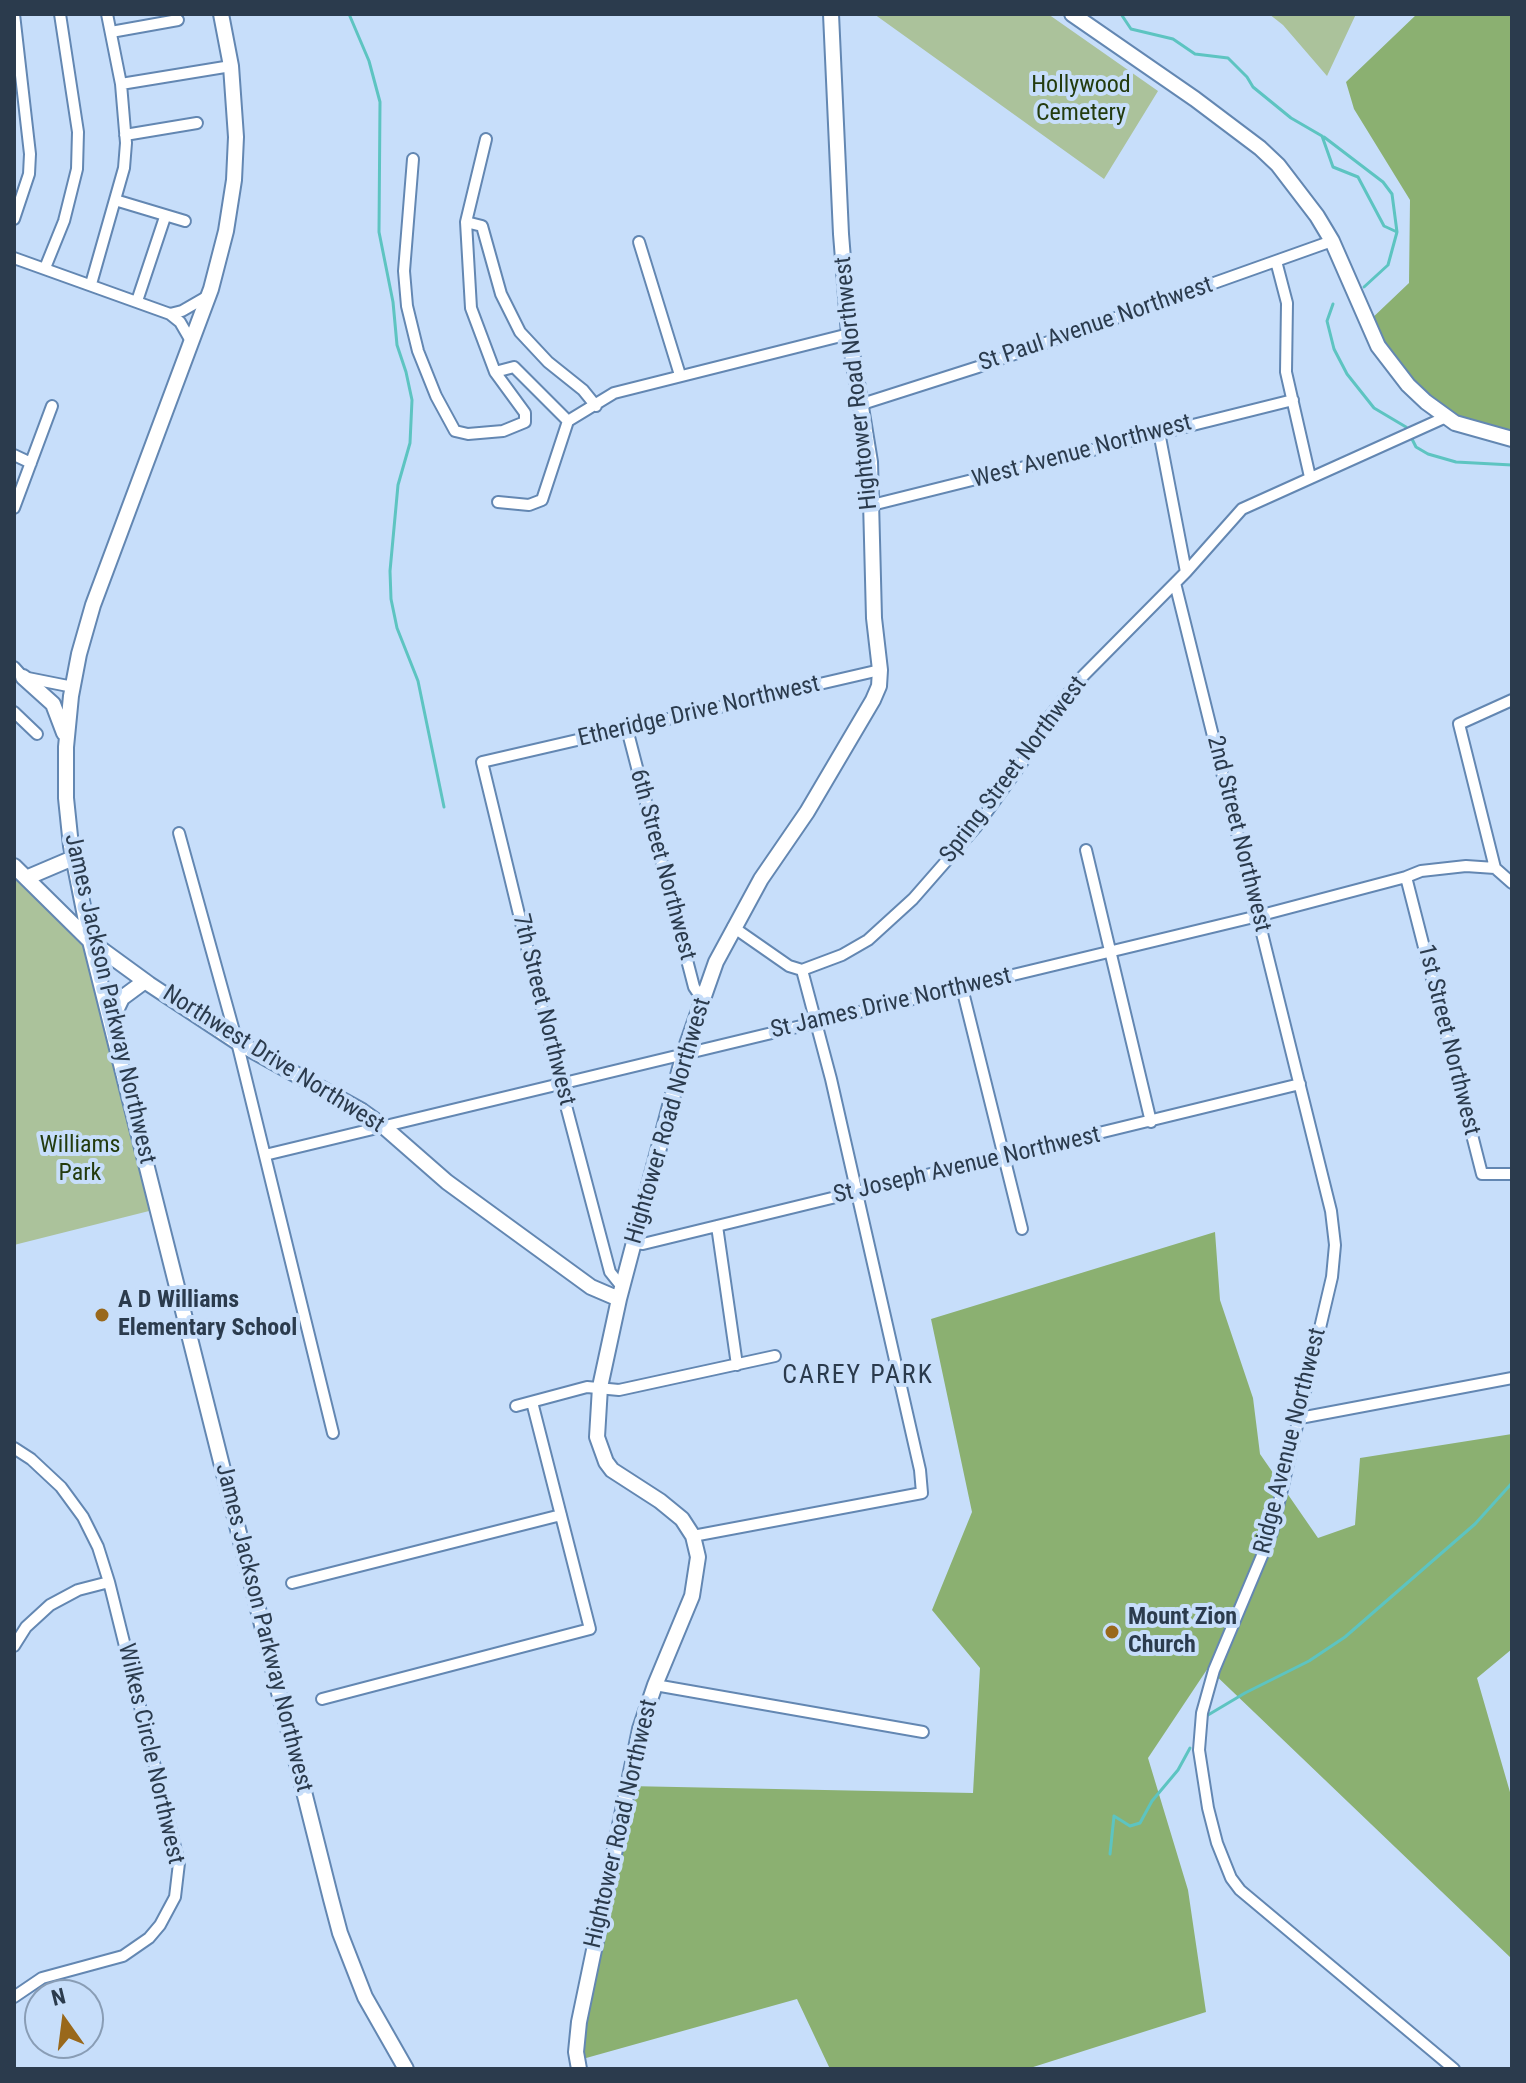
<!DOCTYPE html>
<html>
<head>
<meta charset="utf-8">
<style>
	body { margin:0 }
	#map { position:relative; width:1526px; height:2083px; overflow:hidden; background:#c7defa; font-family:"Roboto Condensed",sans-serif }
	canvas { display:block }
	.frame { position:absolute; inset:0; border:16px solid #2b3b4d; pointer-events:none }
	.north { position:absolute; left:24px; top:1979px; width:80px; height:80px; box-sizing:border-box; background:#c7defa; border:2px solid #899db5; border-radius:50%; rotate:346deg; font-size:22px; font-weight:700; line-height:32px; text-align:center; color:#2b3b4d }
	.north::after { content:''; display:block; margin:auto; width:28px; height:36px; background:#99681b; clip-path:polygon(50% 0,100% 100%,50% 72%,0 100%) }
</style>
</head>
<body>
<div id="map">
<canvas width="1526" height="2083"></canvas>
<div class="frame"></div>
<div class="north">N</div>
</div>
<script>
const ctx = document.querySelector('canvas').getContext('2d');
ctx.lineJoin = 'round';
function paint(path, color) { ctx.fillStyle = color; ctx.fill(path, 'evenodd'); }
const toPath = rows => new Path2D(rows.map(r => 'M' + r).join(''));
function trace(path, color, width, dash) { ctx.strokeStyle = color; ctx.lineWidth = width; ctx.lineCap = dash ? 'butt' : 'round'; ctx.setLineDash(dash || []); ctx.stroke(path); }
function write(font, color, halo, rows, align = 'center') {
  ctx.font = font + ' "Roboto Condensed",sans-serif'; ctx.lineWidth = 8; ctx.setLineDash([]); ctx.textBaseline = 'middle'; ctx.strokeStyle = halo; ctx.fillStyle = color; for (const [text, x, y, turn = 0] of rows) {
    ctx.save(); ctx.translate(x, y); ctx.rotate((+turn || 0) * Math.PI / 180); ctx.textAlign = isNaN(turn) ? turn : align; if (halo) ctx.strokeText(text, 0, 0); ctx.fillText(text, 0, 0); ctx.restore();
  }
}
paint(toPath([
	[874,14,1048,14,1158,91,1104,179],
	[1269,14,1356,14,1327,76,1283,25],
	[14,866,89,940,161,1208,14,1245]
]), '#abc29b');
paint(toPath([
	[1417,14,1512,14,1512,442,1449,423,1405,379,1368,322,1409,283,1410,200,1354,109,1346,82],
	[1215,1232,1220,1300,1253,1398,1260,1454,1318,1538,1355,1525,1360,1458,1512,1434,1512,1649,1477,1678,1512,1799,1512,1959,1208,1668,1148,1758,1188,1890,1206,2012,1027,2069,830,2069,797,1999,579,2060,604,1937,627,1786,973,1793,980,1668,932,1610,972,1512,931,1319]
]), '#8bb071');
trace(toPath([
	[349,14,369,61,380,102,379,232,393,302,397,345,406,372,412,400,410,443,398,485,390,571,391,599,397,628,418,681,444,807],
	[1121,14,1131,29,1173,39,1195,54,1228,58,1247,77,1253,87,1291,118,1322,136,1333,167,1358,177,1384,226,1397,232,1388,265,1364,287],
	[1324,137,1383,182,1392,194,1397,232],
	[1333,304,1327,321,1334,349,1347,374,1374,408,1406,427,1416,447,1428,454,1456,462,1512,465],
	[1208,1715,1245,1693,1309,1661,1345,1637,1475,1524,1512,1483],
	[1110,1854,1114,1816,1130,1826,1140,1823,1152,1801,1178,1770,1190,1748]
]), '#5dc4c1', 3);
const street = toPath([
	[111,32,178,20],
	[121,84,231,66],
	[125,135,197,123],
	[486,139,466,222,471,308,495,372,514,367,568,421],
	[413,159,404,271,407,306,418,351,436,396,455,431,468,434,503,431,525,422,525,413,495,372],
	[115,200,185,221],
	[14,219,29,174,30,154,14,14],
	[466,222,482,226,501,294,520,332,548,362,583,390,596,406],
	[639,242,680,375],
	[14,258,170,314,180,322,191,341],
	[1276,261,1287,303,1286,372,1310,477],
	[45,268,64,221,77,169,78,132,60,14],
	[91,284,124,168,126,143,121,84,107,14],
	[137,301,165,217],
	[170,314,182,311,208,296],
	[859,405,978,367,1332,241],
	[1159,432,1186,572],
	[14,455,31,463],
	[498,502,529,505,542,500,568,421,614,393,849,334],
	[872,505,1293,400],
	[14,508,52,406],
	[1175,583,1331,1211,1335,1245,1332,1277,1272,1532,1214,1670,1202,1713,1199,1750,1208,1808,1217,1843,1231,1878,1240,1890,1454,2069],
	[14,667,23,677,73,687],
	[14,712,37,734],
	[627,729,694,987,702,999],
	[179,833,237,1042,333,1433],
	[1086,850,1151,1122],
	[1495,868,1459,724,1512,700],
	[1406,877,1482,1174,1512,1174],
	[733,927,789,966,802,970,842,955,868,940,913,899,976,827,1022,763,1051,715,1082,677,1186,572,1242,509,1446,417],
	[962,988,1022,1229],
	[265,1155,1258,916,1406,877,1421,871,1466,866,1495,868,1512,883],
	[717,1226,737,1365],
	[635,1243,643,1244,1300,1084],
	[622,1287,610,1272,560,1083,482,762,880,670],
	[516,1406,587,1387,619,1390,775,1356],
	[1300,1418,1512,1378],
	[14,1448,31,1459,61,1487,83,1517,98,1547,109,1582,179,1863,175,1897,160,1925,149,1938,123,1956,42,1978,14,1997],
	[693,1536,922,1493,920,1470,831,1079,802,970],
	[292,1583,561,1515],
	[14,1646,26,1627,50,1605,78,1590,109,1582],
	[655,1685,923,1732],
	[322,1699,590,1629,532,1402]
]);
const secondary = toPath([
	[221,14,231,66,236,137,234,180,226,231,211,289,93,605,79,654,71,696,66,747,66,798,71,846,90,941,331,1899,340,1933,365,1997,406,2069],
	[1072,14,1195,99,1260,148,1278,165,1317,216,1332,241,1378,346,1408,385,1426,402,1455,423,1512,439],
	[23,677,53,704,64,733],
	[14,866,90,941,149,984,237,1042,362,1111,383,1126,447,1182,591,1287,619,1299],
	[26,878,73,858],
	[111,1021,122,998,145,981],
	[579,2069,576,2052,579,2022,640,1729,655,1685,692,1596,698,1557,693,1536,682,1519,660,1501,612,1470,606,1462,597,1437,600,1387,619,1299,684,1053,716,962,761,879,807,812,873,700,879,686,880,670,874,618,870,462,849,334,841,234,831,14]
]);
trace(street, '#6387b2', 14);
trace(secondary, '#6387b2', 18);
trace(street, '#fff', 10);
trace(secondary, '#fff', 14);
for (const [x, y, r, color] of [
	[102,1315,8,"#99681b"],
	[1112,1632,8,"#99681b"]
]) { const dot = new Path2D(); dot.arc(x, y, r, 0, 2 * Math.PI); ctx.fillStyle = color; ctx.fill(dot); trace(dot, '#c7defa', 3); }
write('24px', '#233b0e', '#c7defa', [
	["Hollywood",1081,86],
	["Cemetery",1081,114],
	["Williams",80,1146],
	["Park",80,1174]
]);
write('24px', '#2b3b4d', '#c7defa', [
	["St Paul Avenue Northwest",1096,325,-19],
	["Hightower Road Northwest",857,383,-96],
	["West Avenue Northwest",1082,452,-15],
	["Etheridge Drive Northwest",699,712,-13],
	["Spring Street Northwest",1014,770,-53],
	["2nd Street Northwest",1238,834,76],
	["6th Street Northwest",662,865,75],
	["James Jackson Parkway Northwest",109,999,77],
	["St James Drive Northwest",891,1004,-13],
	["7th Street Northwest",543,1010,76],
	["1st Street Northwest",1448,1040,76],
	["Northwest Drive Northwest",273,1060,32],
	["Hightower Road Northwest",669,1121,-74],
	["St Joseph Avenue Northwest",967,1166,-13],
	["Ridge Avenue Northwest",1291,1441,-76],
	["James Jackson Parkway Northwest",263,1628,76],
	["Wilkes Circle Northwest",150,1754,77],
	["Hightower Road Northwest",622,1824,-77]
]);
write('bold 24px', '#2b3b4d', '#c7defa', [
	["A D Williams",118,1301],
	["Elementary School",118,1329],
	["Mount Zion",1128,1618],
	["Church",1128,1646]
], 'left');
ctx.letterSpacing = '2px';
write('26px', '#2b3b4d', '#c7defa', [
	["CAREY PARK",858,1376]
]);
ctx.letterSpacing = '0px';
</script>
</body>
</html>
